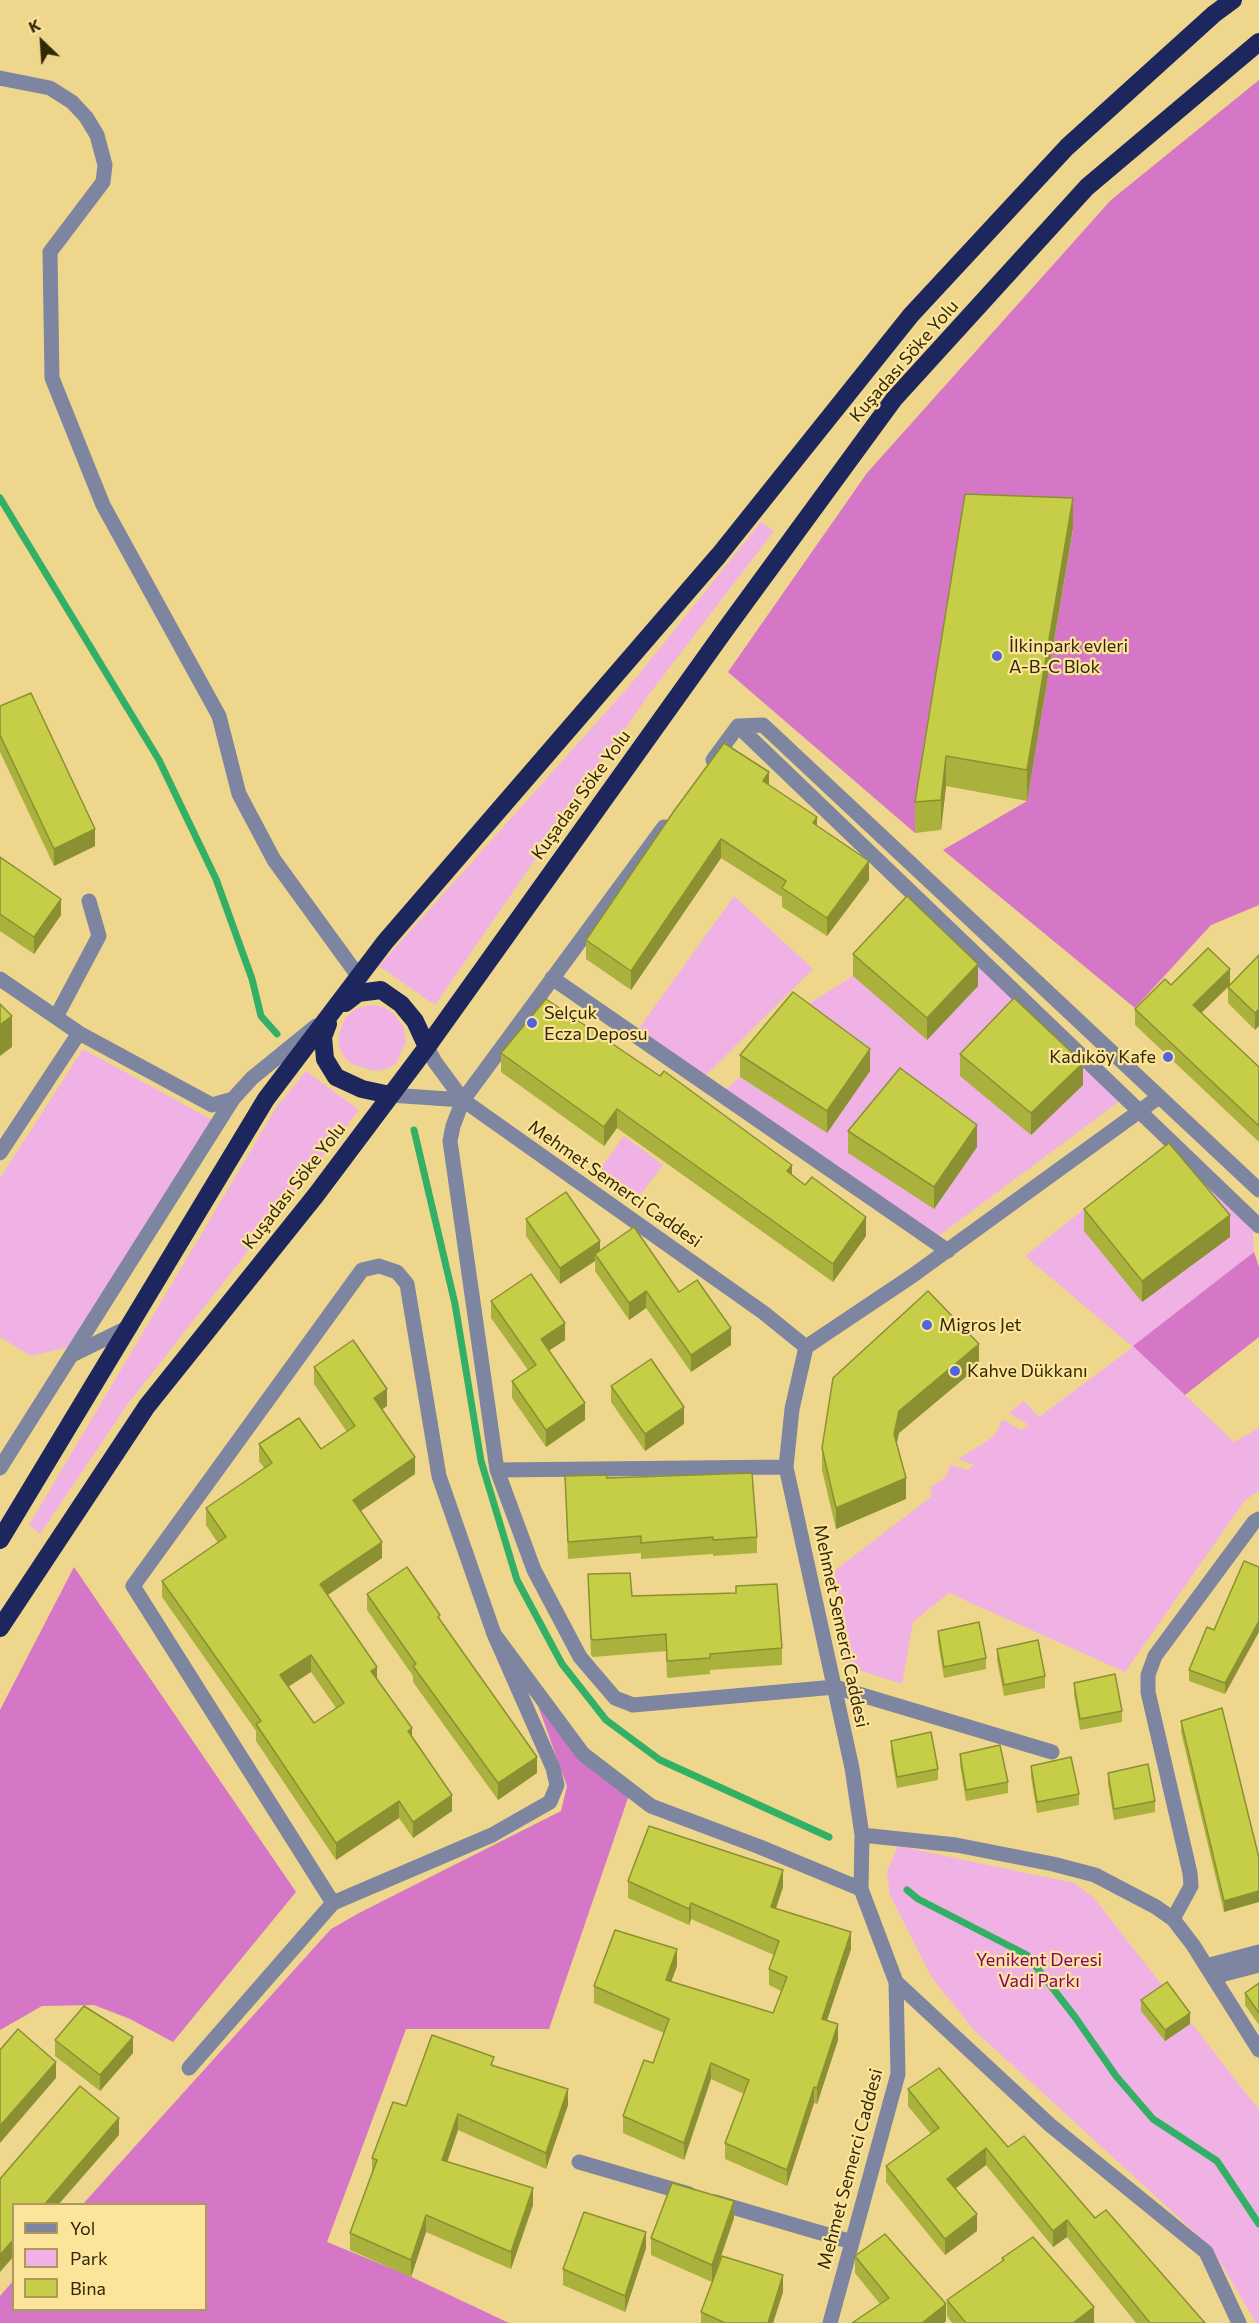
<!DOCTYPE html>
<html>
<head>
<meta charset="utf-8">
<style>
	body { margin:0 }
	#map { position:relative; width:1259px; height:2323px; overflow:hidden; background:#eed78d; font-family:Commissioner,sans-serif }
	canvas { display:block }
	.legend { position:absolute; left:12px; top:2203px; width:195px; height:108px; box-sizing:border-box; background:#fce49a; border:2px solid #ab9960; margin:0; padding:8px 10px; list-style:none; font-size:18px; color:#312808 }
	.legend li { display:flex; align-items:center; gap:12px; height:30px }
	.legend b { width:30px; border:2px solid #ab9960 }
	.north { position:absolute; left:12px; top:12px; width:60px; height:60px; -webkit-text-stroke:4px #fce49a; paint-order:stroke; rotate:335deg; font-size:16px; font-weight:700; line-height:24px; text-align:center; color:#312808 }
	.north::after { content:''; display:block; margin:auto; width:21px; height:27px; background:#312808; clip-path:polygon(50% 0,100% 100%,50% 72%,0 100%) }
</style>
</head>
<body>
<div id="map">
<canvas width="1259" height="2323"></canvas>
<ul class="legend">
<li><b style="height:8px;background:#7d85a1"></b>Yol</li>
<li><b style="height:16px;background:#f0b1e5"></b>Park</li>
<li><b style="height:16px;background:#c6ce47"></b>Bina</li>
</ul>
<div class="north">K</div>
</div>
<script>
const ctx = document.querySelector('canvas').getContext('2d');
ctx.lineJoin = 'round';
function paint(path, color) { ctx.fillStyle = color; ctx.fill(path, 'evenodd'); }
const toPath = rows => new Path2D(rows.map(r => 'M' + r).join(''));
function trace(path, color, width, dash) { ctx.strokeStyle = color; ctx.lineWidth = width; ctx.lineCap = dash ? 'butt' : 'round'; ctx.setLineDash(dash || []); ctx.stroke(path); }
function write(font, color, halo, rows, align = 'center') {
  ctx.font = font + ' Commissioner,sans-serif'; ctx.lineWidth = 4.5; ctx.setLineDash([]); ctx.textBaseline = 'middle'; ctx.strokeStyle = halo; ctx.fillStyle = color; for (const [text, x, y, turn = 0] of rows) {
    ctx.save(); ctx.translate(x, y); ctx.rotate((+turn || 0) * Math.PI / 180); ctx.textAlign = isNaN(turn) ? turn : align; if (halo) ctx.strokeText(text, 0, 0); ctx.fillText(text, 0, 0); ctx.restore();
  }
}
paint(toPath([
	[761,522,774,531,647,697,435,1005,379,966,631,684],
	[734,896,813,969,701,1080,635,1034],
	[919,909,1121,1100,933,1240,721,1094,740,1077,827,1133,793,1014,853,976,927,1040],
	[371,1005,384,1007,393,1013,403,1026,406,1041,396,1064,385,1069,373,1071,352,1064,344,1057,339,1046,339,1034,345,1018,357,1008],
	[83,1049,212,1120,69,1347,31,1356,0,1337,0,1178],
	[306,1071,359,1110,127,1405,40,1534,29,1525,276,1108],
	[624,1136,663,1165,640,1195,600,1169],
	[1166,1144,1253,1231,1254,1252,1134,1346,1234,1442,1259,1428,1259,1491,1245,1500,1125,1672,949,1593,913,1622,902,1684,846,1666,834,1571,931,1497,931,1487,946,1477,950,1465,968,1470,974,1465,958,1459,990,1439,997,1432,1002,1419,1021,1430,1029,1425,1009,1413,1024,1401,1039,1417,1133,1347,1025,1256],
	[898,1846,1074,1883,1094,1898,1259,2110,1259,2323,1256,2323,1212,2248,974,2030,932,1978,890,1895,887,1871]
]), '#f0b1e5');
paint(toPath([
	[1259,80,1259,905,1211,925,1135,1008,943,850,1027,801,1073,529,915,833,728,672,867,473,1111,200],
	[1254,1252,1259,1267,1259,1337,1185,1395,1133,1346],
	[74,1567,296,1892,173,2042,130,2019,94,2005,42,2006,0,2030,0,1710],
	[537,1703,629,1795,549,2029,406,2029,327,2242,403,2273,509,2323,0,2323,0,2296,13,2281,14,2310,206,2310,206,2204,83,2204,331,1929,359,1913,561,1811,567,1786]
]), '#d576c7');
trace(toPath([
	[0,498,159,760,216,879,252,979,261,1016,277,1034],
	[414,1130,455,1304,481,1461,517,1580,562,1664,606,1720,660,1760,829,1837],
	[907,1890,918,1899,1027,1955,1075,2017,1116,2076,1153,2119,1217,2161,1259,2224]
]), '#32b065', 7);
trace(toPath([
	[0,78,50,88,72,102,86,117,97,135,105,165,103,182,50,252,52,378,103,505,219,716,239,794,274,860,359,977],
	[738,726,1259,1226],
	[738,726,763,725,1259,1190],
	[713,760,738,726],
	[664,827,463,1100,453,1126,450,1141,497,1470,534,1570,580,1657,615,1698,633,1705,835,1687,1052,1752],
	[552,978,948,1251],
	[0,979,79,1033,212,1105,233,1099,252,1078,316,1026],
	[56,1017,99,936,89,901],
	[427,1047,435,1062,463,1100,764,1313,806,1347,792,1409,786,1467,852,1768,862,1835,861,1889,896,1982,898,2074,830,2323],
	[390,1095,463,1100],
	[0,1153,79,1033],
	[806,1347,912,1276,1159,1097],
	[72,1355,131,1326],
	[0,1468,233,1099],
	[497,1470,786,1467],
	[494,1634,553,1768,557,1785,550,1802,492,1835,333,1903,133,1586,362,1270,379,1266,397,1272,407,1284,439,1476,494,1634,583,1754,651,1806,760,1847,861,1889],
	[862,1835,956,1845,1053,1864,1095,1875,1156,1907,1173,1919,1193,1945,1259,2050],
	[1173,1919,1191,1886,1190,1873,1148,1692,1148,1675,1155,1656,1254,1522,1259,1519],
	[1206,1966,1259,1952],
	[1213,1977,1259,1965],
	[896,1982,1050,2125,1206,2252,1239,2323],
	[189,2068,333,1903],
	[579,2162,689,2194],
	[715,2202,852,2242]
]), '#7d85a1', 15);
trace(toPath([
	[345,1003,358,993,381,990,401,1004,415,1021,427,1047],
	[328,1024,323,1037,325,1059,336,1077,362,1089,390,1095],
	[0,1540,266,1099,385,942,719,555,911,315,1067,147,1214,14,1233,0],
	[0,1628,147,1406,316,1195,427,1047,725,630,894,399,1087,187,1259,42]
]), '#1e275d', 18);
paint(toPath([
	[1073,528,1027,801,946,786,941,830,915,833,915,802],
	[0,706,95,846,54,866,0,752],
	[769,785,817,826,869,880,827,936,782,907,782,897,721,858,631,990,586,959,586,940],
	[0,857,61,915,34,954,0,931],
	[853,954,978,986,927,1040,853,976],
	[1259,955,1255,1030,1228,1003,1228,987],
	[1171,985,1230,985,1201,1013,1259,1067,1259,1142,1135,1025,1135,1009],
	[501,1053,792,1175,866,1236,833,1282,617,1128,604,1146,501,1072],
	[960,1054,1083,1085,1031,1135,960,1076],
	[740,1055,870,1071,827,1133,740,1077],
	[848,1131,977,1147,934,1209,848,1153],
	[1084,1209,1230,1237,1142,1302,1084,1231],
	[526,1219,600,1251,679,1292,731,1345,691,1372,646,1308,629,1320,595,1271,595,1261,560,1284,526,1236],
	[491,1301,565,1340,548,1351,585,1420,546,1447,512,1398,512,1381,528,1370,491,1318],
	[979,1366,899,1433,897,1443,906,1499,836,1529,822,1470,822,1448],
	[314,1367,387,1406,381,1409,415,1474,361,1511,382,1558,328,1595,412,1737,452,1811,413,1838,399,1818,336,1860,256,1741,256,1731,162,1597,162,1581,218,1543,206,1525,206,1508,265,1469,259,1461,259,1444,321,1449,347,1432,314,1384],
	[311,1672,336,1708,314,1723,288,1687],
	[611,1386,684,1424,645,1451,611,1402],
	[565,1476,607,1478,757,1537,757,1553,713,1556,713,1554,641,1559,641,1553,568,1559],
	[1244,1561,1225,1694,1189,1681,1189,1670,1214,1630],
	[588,1574,632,1596,782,1648,782,1665,710,1670,710,1674,667,1678,666,1651,593,1657,591,1655],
	[367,1594,440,1621,537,1773,498,1800,413,1682,413,1676,367,1610],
	[938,1631,986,1658,986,1669,944,1678,938,1642],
	[997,1649,1045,1676,1045,1688,1004,1696,997,1660],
	[1074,1683,1122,1711,1122,1722,1080,1730,1074,1694],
	[1181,1721,1259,1858,1224,1912,1181,1732],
	[891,1741,938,1769,938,1780,897,1788,891,1752],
	[960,1754,1008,1782,1008,1793,966,1801,960,1765],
	[1031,1766,1079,1794,1079,1805,1037,1813,1031,1777],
	[1108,1773,1155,1801,1155,1812,1114,1820,1108,1784],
	[628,1881,783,1887,776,1908,851,1949,827,2020,838,2040,817,2104,814,2103,787,2186,725,2159,725,2143,744,2094,711,2079,684,2160,623,2133,623,2116,653,2063,664,2033,594,2003,594,1986,677,1966,671,1981,773,2013,781,1991,769,1985,769,1969,774,1955,691,1919,689,1925,628,1898],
	[1259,1983,1259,2025,1245,2005,1245,1993],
	[1141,2000,1190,2024,1165,2041,1141,2011],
	[55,2040,133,2053,100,2091,55,2056],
	[494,2066,568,2105,546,2169,458,2130,447,2162,533,2205,511,2269,426,2232,411,2277,350,2250,350,2233,372,2172,372,2158,406,2106],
	[908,2089,1008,2147,1095,2218,1205,2323,1136,2323,1067,2237,1053,2247,986,2165,955,2188,977,2231,945,2255,886,2182,886,2166,931,2134,908,2106],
	[734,2218,716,2272,783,2292,773,2323,701,2323,701,2312,712,2282,651,2255,651,2238],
	[646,2248,625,2312,563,2285,563,2269],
	[855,2256,946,2321,944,2323,852,2323,880,2304,855,2273],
	[1002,2258,1094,2323,952,2323,947,2316,947,2300,1002,2262]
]), '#aab13d');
paint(toPath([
	[1073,498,1073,528,1027,801,1027,770],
	[946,756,946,786,941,830,941,800],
	[769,772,769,791,763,781],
	[817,817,817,836,813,823],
	[95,829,95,846,54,866,54,849],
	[721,839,721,858,631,990,631,971],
	[869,861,869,880,827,936,827,918],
	[61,899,61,915,34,954,34,937],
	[978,964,978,986,927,1040,927,1018],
	[1230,969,1230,985,1193,1021,1193,1005],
	[1259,1009,1259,1026,1255,1030,1255,1013],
	[12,1016,12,1047,0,1056,0,1025],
	[870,1049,870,1071,827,1133,827,1111],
	[1083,1063,1083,1085,1031,1135,1031,1113],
	[617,1109,617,1128,604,1146,604,1127],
	[977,1125,977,1147,934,1209,934,1187],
	[792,1165,792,1184,787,1171],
	[1230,1215,1230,1237,1142,1302,1142,1281],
	[866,1217,866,1236,833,1282,833,1264],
	[600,1241,600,1257,595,1254,595,1261,560,1284,560,1268],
	[646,1291,646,1308,629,1320,629,1303],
	[565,1323,565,1340,541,1356,541,1339],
	[731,1328,731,1345,691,1372,691,1355],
	[979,1344,979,1366,899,1433,894,1455,894,1434,899,1411],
	[387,1389,387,1406,374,1415,374,1398],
	[585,1403,585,1420,546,1447,546,1430],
	[684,1407,684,1424,645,1451,645,1434],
	[415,1457,415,1474,353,1516,353,1500],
	[906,1478,906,1499,836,1529,836,1508],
	[382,1542,382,1558,320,1600,320,1584],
	[1259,1621,1259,1632,1225,1694,1225,1683],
	[311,1655,311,1672,280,1692,280,1675],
	[377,1667,377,1684,371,1671],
	[412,1728,412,1745,408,1731],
	[537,1757,537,1773,498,1800,498,1783],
	[452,1795,452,1811,413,1838,413,1822],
	[399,1801,399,1818,336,1860,336,1843],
	[783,1870,783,1887,771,1923,771,1907],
	[1259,1891,1259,1902,1224,1912,1224,1901],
	[691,1903,691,1919,689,1925,689,1909],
	[851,1932,851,1949,822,2035,822,2019],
	[677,1949,677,1966,666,1996,666,1980],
	[1190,2013,1190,2024,1165,2041,1165,2030],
	[838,2024,838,2040,817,2104,817,2088],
	[133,2037,133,2053,100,2091,100,2075],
	[56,2062,56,2078,0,2143,0,2126],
	[711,2063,711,2079,684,2160,684,2143],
	[814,2087,814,2103,787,2186,787,2170],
	[568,2089,568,2105,546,2169,546,2153],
	[458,2114,458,2130,442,2177,442,2160],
	[119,2118,119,2135,58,2205,44,2205],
	[986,2148,986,2165,947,2195,947,2179],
	[533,2188,533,2205,511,2269,511,2252],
	[734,2201,734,2218,712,2282,712,2265],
	[977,2214,977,2231,945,2255,945,2239],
	[426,2215,426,2232,411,2277,411,2260],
	[1067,2220,1067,2237,1053,2247,1053,2231],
	[646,2232,646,2248,625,2312,625,2296],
	[14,2239,14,2256,0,2272,0,2255],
	[783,2275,783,2292,773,2323,768,2323],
	[946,2304,946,2321,944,2323,922,2323],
	[1094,2307,1094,2323,1073,2323]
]), '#8b9032');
const building = toPath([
	[965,494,1073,498,1027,770,946,756,941,800,915,802,965,494],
	[31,693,95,829,54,849,0,735,0,706,31,693],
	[724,743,769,772,763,781,817,817,813,823,869,861,827,918,782,888,786,881,721,839,631,971,586,940,674,811,724,743],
	[0,857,61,899,34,937,0,914,0,857],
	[907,896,978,964,927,1018,853,954,907,896],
	[1208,948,1230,969,1193,1005,1259,1067,1259,1126,1135,1009,1165,979,1171,985,1208,948],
	[1259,955,1259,1009,1255,1013,1228,987,1259,955],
	[793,992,870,1049,827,1111,740,1055,793,992],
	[1014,998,1083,1063,1031,1113,960,1054,1014,998],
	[546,999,660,1076,664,1071,792,1165,787,1171,805,1185,812,1177,866,1217,833,1264,617,1109,604,1127,501,1053,546,999],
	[0,1004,12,1016,0,1025,0,1004],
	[900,1068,977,1125,934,1187,848,1131,900,1068],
	[1169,1143,1230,1215,1142,1281,1084,1209,1169,1143],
	[566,1192,600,1241,560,1268,526,1219,566,1192],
	[634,1227,679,1292,697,1280,731,1328,691,1355,646,1291,629,1303,595,1254,634,1227],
	[531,1274,565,1323,541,1339,585,1403,546,1430,512,1381,536,1365,491,1301,531,1274],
	[928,1291,979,1344,899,1411,894,1434,906,1478,836,1508,822,1448,833,1378,928,1291],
	[353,1340,387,1389,374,1398,415,1457,353,1500,382,1542,320,1584,377,1667,371,1671,412,1728,408,1731,452,1795,413,1822,399,1801,336,1843,256,1724,261,1721,162,1581,226,1537,206,1508,272,1463,259,1444,299,1418,321,1449,355,1426,314,1367,353,1340],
	[311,1655,344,1703,314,1723,280,1675,311,1655],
	[651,1359,684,1407,645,1434,611,1386,651,1359],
	[752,1473,757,1537,713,1540,713,1537,641,1543,641,1536,568,1542,565,1476,606,1475,607,1478,752,1473],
	[1244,1561,1259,1567,1259,1621,1225,1683,1189,1670,1207,1627,1214,1630,1244,1561],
	[407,1567,440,1615,438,1617,537,1757,498,1783,413,1666,416,1664,367,1594,407,1567],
	[630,1573,632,1596,736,1593,736,1586,777,1584,782,1648,710,1654,710,1658,667,1661,666,1634,593,1640,591,1638,588,1574,630,1573],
	[979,1622,986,1658,944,1667,938,1631,979,1622],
	[1038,1640,1045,1676,1004,1685,997,1649,1038,1640],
	[1115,1674,1122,1711,1080,1719,1074,1683,1115,1674],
	[1222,1708,1259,1858,1259,1891,1224,1901,1181,1721,1222,1708],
	[931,1732,938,1769,897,1777,891,1741,931,1732],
	[1000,1745,1008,1782,966,1790,960,1754,1000,1745],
	[1071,1757,1079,1794,1037,1802,1031,1766,1071,1757],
	[1148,1764,1155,1801,1114,1809,1108,1773,1148,1764],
	[649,1826,783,1870,771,1907,851,1932,822,2019,838,2024,817,2088,814,2087,787,2170,725,2143,749,2080,711,2063,684,2143,623,2116,644,2060,653,2063,669,2019,594,1986,615,1930,677,1949,666,1980,773,2013,787,1977,769,1969,779,1941,691,1903,689,1909,628,1881,649,1826],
	[1167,1982,1190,2013,1165,2030,1141,2000,1167,1982],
	[1259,1983,1259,2013,1245,1993,1259,1983],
	[84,2006,133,2037,100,2075,55,2040,84,2006],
	[18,2029,56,2062,0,2126,0,2050,18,2029],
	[432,2035,494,2057,491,2065,568,2089,546,2153,458,2114,442,2160,533,2188,511,2252,426,2215,411,2260,350,2233,377,2160,372,2158,393,2102,406,2106,432,2035],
	[939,2068,1008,2147,1024,2136,1095,2218,1106,2210,1205,2323,1150,2323,1067,2220,1053,2231,986,2148,947,2179,977,2214,945,2239,886,2166,939,2128,908,2089,939,2068],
	[80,2086,119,2118,44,2205,14,2205,14,2239,0,2255,0,2179,80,2086],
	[672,2183,734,2201,712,2265,651,2238,672,2183],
	[584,2212,646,2232,625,2296,563,2269,584,2212],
	[885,2234,946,2304,922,2323,852,2323,889,2298,855,2256,885,2234],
	[1033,2237,1094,2307,1073,2323,966,2323,947,2300,1004,2260,1002,2258,1033,2237],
	[722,2256,783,2275,768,2323,725,2323,701,2312,722,2256]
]);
paint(building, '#c6ce47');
trace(building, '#8b9032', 1.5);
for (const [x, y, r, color] of [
	[997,656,6,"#5264d9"],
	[532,1023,6,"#5264d9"],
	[1168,1057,6,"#5264d9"],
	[927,1325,6,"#5264d9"],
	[955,1371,6,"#5264d9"]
]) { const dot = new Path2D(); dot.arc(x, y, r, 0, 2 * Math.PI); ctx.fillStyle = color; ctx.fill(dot); trace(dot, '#fce49a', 2); }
write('18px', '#312808', '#fce49a', [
	["Kuşadası Söke Yolu",904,361,-49],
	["Kuşadası Söke Yolu",581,795,-54],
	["Mehmet Semerci Caddesi",615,1184,35],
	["Kuşadası Söke Yolu",294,1186,-52],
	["Mehmet Semerci Caddesi",841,1626,78],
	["Mehmet Semerci Caddesi",850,2169,-75]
]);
write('18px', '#312808', '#fce49a', [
	["İlkinpark evleri",1009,646],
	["A-B-C Blok",1009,667],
	["Selçuk",544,1013],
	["Ecza Deposu",544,1034],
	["Kadıköy Kafe",1156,1057,"right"],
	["Migros Jet",939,1325],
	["Kahve Dükkanı",967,1371]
], 'left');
write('18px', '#7f0075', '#fce49a', [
	["Yenikent Deresi",1039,1960],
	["Vadi Parkı",1039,1981]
]);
</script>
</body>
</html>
